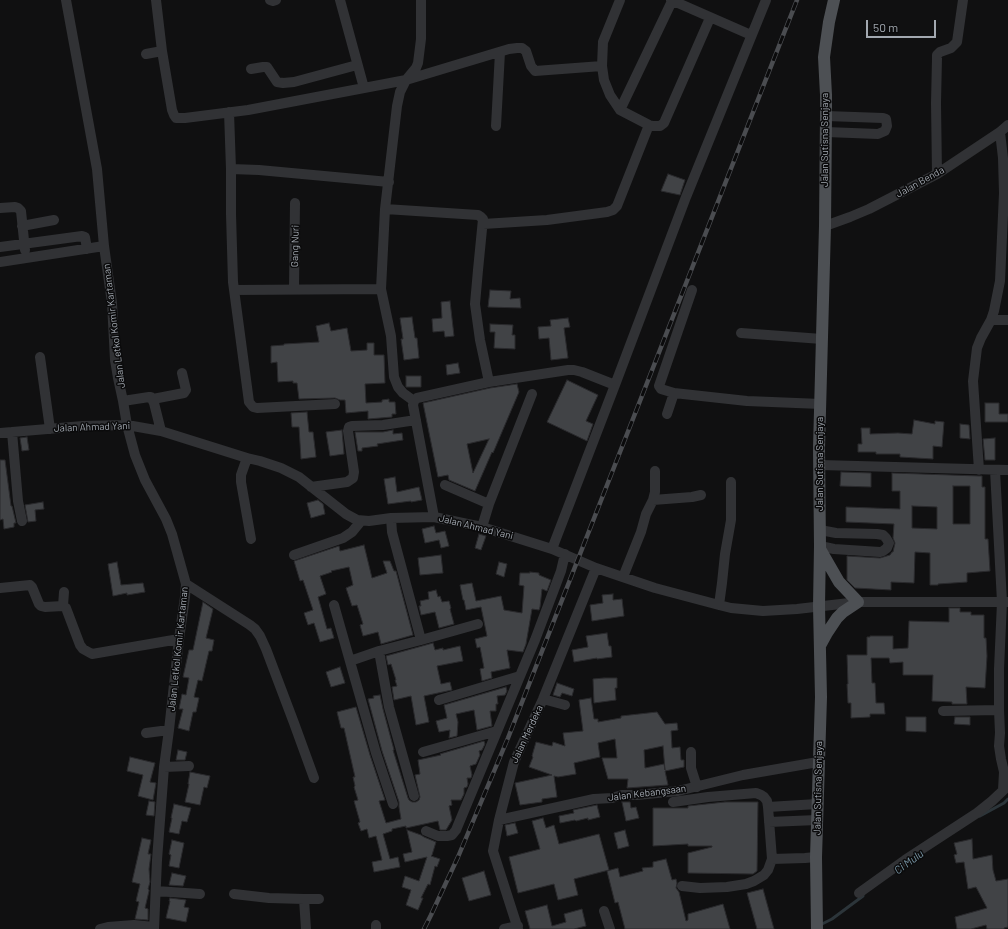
<!DOCTYPE html>
<html>
<head>
<meta charset="utf-8">
<style>
	body { margin:0 }
	#map { position:relative; width:1008px; height:929px; overflow:hidden; background:#101011; font-family:Barlow,sans-serif }
	canvas { display:block }
	.scale { position:absolute; left:866px; top:20px; width:70px; height:18px; box-sizing:border-box; border:2px solid #a2a8b0; border-top:0; padding-left:5px; font-size:12px; line-height:14px; white-space:nowrap; color:#a2a8b0; -webkit-text-stroke:3px #0b0b0c; paint-order:stroke }
</style>
</head>
<body>
<div id="map">
<canvas width="1008" height="929"></canvas>
<div class="scale">50 m</div>
</div>
<script>
const ctx = document.querySelector('canvas').getContext('2d');
ctx.lineJoin = 'round';
const toPath = rows => new Path2D(rows.map(r => 'M' + r).join(''));
function trace(path, color, width, dash) { ctx.strokeStyle = color; ctx.lineWidth = width; ctx.lineCap = dash ? 'butt' : 'round'; ctx.setLineDash(dash || []); ctx.stroke(path); }
function paint(path, color) { ctx.fillStyle = color; ctx.fill(path, 'evenodd'); }
function write(font, color, halo, rows, align = 'center') {
  ctx.font = font + ' Barlow,sans-serif'; ctx.lineWidth = 3; ctx.setLineDash([]); ctx.textBaseline = 'middle'; ctx.strokeStyle = halo; ctx.fillStyle = color; for (const [text, x, y, turn = 0] of rows) {
    ctx.save(); ctx.translate(x, y); ctx.rotate((+turn || 0) * Math.PI / 180); ctx.textAlign = isNaN(turn) ? turn : align; if (halo) ctx.strokeText(text, 0, 0); ctx.fillText(text, 0, 0); ctx.restore();
  }
}
trace(toPath([
	[980,816,1004,803,1008,799],
	[820,925,832,919,863,896]
]), '#2c353a', 3);
const building = toPath([
	[668,174,685,180,680,195,661,191,668,174],
	[490,290,511,291,510,299,520,298,521,308,488,307,490,290],
	[450,301,454,336,445,337,444,331,433,332,432,319,442,318,441,302,450,301],
	[412,317,415,338,417,338,419,358,404,360,401,339,403,339,400,318,412,317],
	[568,318,570,327,564,328,568,358,551,360,549,338,539,339,538,327,551,326,550,320,568,318],
	[329,323,331,331,347,328,351,351,367,350,367,343,374,343,374,355,384,355,385,383,365,384,366,403,382,402,382,400,389,399,389,402,395,402,396,414,392,414,392,417,368,419,368,411,346,413,345,400,340,400,335,398,299,399,297,383,293,383,293,381,278,382,277,362,271,363,271,346,284,345,284,344,319,342,316,326,329,323],
	[490,324,513,325,512,335,515,335,515,349,494,348,495,332,490,332,490,324],
	[458,363,460,373,447,375,446,365,458,363],
	[406,376,421,376,421,387,406,387,406,376],
	[567,380,598,395,586,421,593,424,587,441,547,422,567,380],
	[517,384,519,392,493,453,492,452,475,491,449,480,448,475,438,477,423,403,490,388,517,384],
	[489,439,473,473,467,444,489,439],
	[985,403,999,403,999,414,1008,414,1008,422,985,422,985,403],
	[307,412,309,432,313,432,316,457,301,459,299,427,292,427,291,413,307,412],
	[914,420,935,424,935,421,944,422,942,447,933,446,933,459,900,457,900,454,876,454,876,452,858,452,858,444,862,444,861,428,870,428,870,434,898,433,912,434,914,420],
	[960,424,969,425,970,439,960,438,960,424],
	[342,430,344,454,330,456,326,432,342,430],
	[393,430,393,434,402,433,403,440,377,444,378,446,362,448,362,451,358,451,355,432,383,432,393,430],
	[27,437,29,450,22,451,20,438,27,437],
	[995,438,995,460,985,460,983,439,995,438],
	[0,460,5,460,11,506,12,506,16,523,14,523,14,527,4,529,3,519,0,520,0,460],
	[841,472,871,473,871,487,840,486,841,472],
	[892,473,979,476,982,476,982,487,985,487,985,539,988,539,990,571,967,573,967,582,938,584,938,585,930,585,930,553,915,552,914,583,891,582,891,590,855,588,847,580,847,556,880,558,890,555,892,552,893,552,895,543,893,538,894,524,846,522,846,507,900,509,900,491,892,491,892,473],
	[953,486,970,486,970,524,953,524,953,486],
	[912,506,937,507,937,529,912,528,912,506],
	[395,477,397,492,419,487,422,500,411,502,411,501,388,504,384,479,395,477],
	[318,500,323,504,325,514,311,518,307,503,318,500],
	[43,502,44,509,35,510,36,521,28,522,25,505,43,502],
	[434,526,436,533,445,531,449,546,441,548,439,540,425,543,422,529,434,526],
	[479,534,486,536,481,550,475,548,479,534],
	[364,545,372,578,387,573,383,561,390,561,394,571,396,571,413,635,381,644,378,632,363,636,360,625,363,624,357,605,352,606,346,588,353,585,349,567,331,571,332,572,320,576,326,594,318,597,327,629,331,628,334,638,320,642,314,623,308,625,304,613,313,610,303,580,300,581,294,561,339,546,340,551,364,545],
	[441,555,443,573,420,575,418,558,441,555],
	[117,562,121,585,143,583,145,592,127,595,127,593,113,596,108,564,117,562],
	[499,562,507,564,504,577,496,574,499,562],
	[530,572,539,573,539,575,551,580,547,591,542,589,540,607,539,610,532,609,526,644,523,652,507,650,510,668,491,672,492,678,482,681,480,669,484,668,480,647,477,648,475,639,487,636,481,607,466,610,464,600,463,600,460,585,472,583,476,601,501,596,504,610,522,613,524,586,519,585,520,573,530,573,530,572],
	[436,590,438,597,440,596,442,602,449,601,451,608,450,609,454,624,439,628,435,612,421,615,419,606,421,606,420,601,429,599,428,592,436,590],
	[613,594,613,600,622,599,624,616,592,621,590,605,603,603,602,595,613,594],
	[203,602,213,609,206,638,214,640,212,651,209,651,202,681,198,680,194,697,199,698,196,712,193,712,189,731,178,728,183,709,179,709,182,694,186,695,189,678,183,677,189,650,193,650,203,602],
	[949,608,960,608,960,612,971,612,971,615,984,615,984,638,986,638,987,656,985,688,966,687,967,704,952,704,952,702,932,701,933,675,903,675,903,662,890,663,889,658,871,658,872,683,875,683,876,703,884,703,885,714,870,714,870,717,851,718,851,703,848,703,847,684,848,684,847,655,867,655,867,637,870,637,870,636,893,636,893,649,908,648,909,621,949,622,949,608],
	[607,633,609,646,611,646,612,657,597,659,597,658,574,662,572,650,588,647,586,636,607,633],
	[433,643,435,650,443,648,443,650,460,646,463,661,437,666,441,684,450,682,452,690,424,696,429,722,416,725,411,696,394,700,392,687,397,686,395,680,396,680,391,664,388,665,386,656,433,643],
	[340,667,345,683,331,687,326,672,340,667],
	[604,678,617,678,617,688,615,688,616,700,594,703,593,679,604,678],
	[557,683,574,689,572,696,562,693,560,697,553,695,557,683],
	[506,687,507,691,505,695,497,696,498,704,496,704,496,711,490,711,492,726,477,730,474,710,456,714,458,722,457,736,449,738,450,730,439,732,436,721,447,718,444,705,506,687],
	[380,695,383,709,394,750,393,750,408,798,409,800,412,802,416,802,419,800,420,797,415,775,420,774,418,760,441,755,440,754,484,741,485,744,482,750,479,751,480,755,476,764,470,766,472,775,471,778,467,778,468,784,467,787,464,788,464,794,461,800,451,800,452,805,449,806,452,820,446,830,440,830,438,821,406,828,406,826,392,829,392,831,383,834,390,859,398,857,400,867,374,872,372,862,382,860,376,836,369,838,367,829,361,831,358,823,360,822,354,801,358,800,354,787,355,786,353,777,355,777,344,728,341,728,337,712,356,707,370,755,385,800,379,801,386,823,401,819,399,807,399,802,382,751,368,699,374,698,373,696,380,695],
	[591,698,594,719,598,719,598,722,621,718,621,716,657,712,665,724,677,723,678,730,671,731,672,748,680,747,681,760,684,760,684,767,665,771,668,785,627,788,628,779,608,779,602,758,617,758,615,739,598,743,600,757,574,763,576,774,558,777,554,776,557,797,542,799,542,802,520,805,515,783,552,775,529,767,533,757,532,756,536,742,552,746,553,742,565,746,563,733,583,731,579,700,591,698],
	[663,746,665,770,664,764,645,768,644,750,663,746],
	[906,717,926,717,926,732,906,731,906,717],
	[955,717,970,717,970,725,954,724,955,717],
	[178,750,187,752,185,760,176,760,178,750],
	[130,757,155,763,150,782,156,783,153,800,138,796,143,775,127,771,130,757],
	[190,772,210,776,207,788,204,787,200,805,185,802,189,784,188,784,190,772],
	[149,801,155,802,154,816,146,815,149,801],
	[622,802,630,802,631,808,636,807,639,818,626,821,622,802],
	[725,802,758,802,757,871,753,874,688,873,688,853,712,847,712,846,688,846,688,844,653,846,653,808,688,808,688,806,725,802],
	[174,804,191,808,187,822,182,821,179,834,169,832,172,818,171,818,174,804],
	[597,805,600,817,588,820,588,818,576,821,575,820,560,823,559,816,574,813,573,810,597,805],
	[543,818,546,828,554,825,559,844,599,834,609,870,574,879,578,895,558,900,554,884,518,893,509,857,540,849,532,821,543,818],
	[515,823,518,833,507,836,505,825,515,823],
	[407,830,421,835,424,837,436,842,432,855,431,856,440,859,437,867,435,866,430,885,428,884,421,898,423,898,418,910,406,905,411,890,402,887,405,876,419,881,427,857,405,862,403,854,412,852,407,830],
	[625,830,629,846,618,849,614,833,625,830],
	[142,838,151,840,148,854,151,854,149,869,150,882,148,889,149,890,149,891,145,908,148,909,148,920,135,919,139,902,136,901,140,884,132,882,142,838],
	[972,839,973,859,992,855,993,870,996,881,1008,879,1008,927,1004,928,1004,929,987,929,986,925,971,929,957,929,955,917,987,908,976,887,968,889,964,862,956,863,954,855,957,854,954,843,972,839],
	[172,840,184,843,179,868,169,866,171,855,169,854,172,840],
	[666,859,672,880,676,879,677,883,676,888,679,892,686,921,688,920,688,914,723,904,730,929,625,929,618,902,615,903,607,871,618,868,620,877,643,871,642,868,653,867,653,862,666,859],
	[484,871,491,895,469,901,462,878,484,871],
	[172,873,186,876,183,886,169,885,172,873],
	[763,889,774,929,757,929,747,893,763,889],
	[170,898,186,900,184,907,189,908,186,922,166,918,170,901,169,901,170,898],
	[547,905,552,926,566,922,564,914,582,909,586,926,574,929,530,929,525,911,547,905]
]);
paint(building, '#414346');
trace(building, '#2a2a2d', 1);
trace(toPath([
	[66,0,97,169,104,246,112,303,115,360,118,378,123,401,127,425,135,455,145,480,166,519,172,534,186,584,185,597,179,639,169,730,164,767,157,860,154,929],
	[156,0,162,51,172,110,174,115,176,118,185,118,248,110,364,88],
	[270,0,273,1,276,0],
	[340,0,364,88,406,80,509,49,517,48,522,48,526,51,531,66,535,71,602,66],
	[421,0,421,39,418,63,416,68,406,80,400,92,397,106,385,209,381,289,391,336,394,377,398,387,403,393,414,401,413,405,434,517],
	[620,0,603,42,602,66,604,80,610,95,620,110,649,125,653,126,660,126,664,123,710,18],
	[671,0,751,35],
	[146,54,162,51],
	[251,69,263,67,267,67,277,82,283,83,294,82,357,65],
	[620,110,672,1],
	[229,112,231,169,231,214,233,282,249,402,253,407,257,408,335,404],
	[496,126,500,52],
	[826,132,878,134,885,131,887,126,886,119,883,118,826,116],
	[231,169,259,170,389,182],
	[937,174,936,103,937,58,937,55,940,52,951,48,957,42,963,0],
	[0,208,15,207,18,208,21,211,25,250],
	[385,209,478,215,481,217,483,219,478,270,475,304,480,340,489,382],
	[483,224,547,220,607,212,613,210,617,206,649,125],
	[22,226,54,220],
	[825,226,850,217,869,209,937,174,1000,132,1008,125],
	[0,247,82,236,85,237,87,249],
	[0,262,104,246],
	[294,289,295,203],
	[234,290,381,289],
	[991,320,1008,320],
	[741,333,822,339],
	[40,357,50,429],
	[674,393,661,389,659,386,692,290],
	[153,399,184,393,186,390,182,373],
	[123,401,149,397,151,397,154,403,161,431],
	[414,401,417,398,489,382,568,370,574,370,582,372,615,385],
	[667,414,674,393,747,401,821,404],
	[12,432,18,501,22,521],
	[0,433,83,426,127,425,161,431,247,458,260,461,281,468,299,477,346,514,357,520,369,521,391,518,434,517,482,527,552,549,596,568,655,588,719,605,731,608,763,611,797,609,858,602,1008,602],
	[247,458,241,475,241,482,251,539],
	[820,465,1008,470],
	[979,470,973,381,977,348,981,338,991,320,994,311,1000,281,1004,193,1003,158,1000,132],
	[995,470,1002,602,999,669,999,710,1000,733,999,746,1001,759,1004,772,1003,790],
	[445,485,489,504],
	[311,487,347,482,353,478,354,472,348,431,349,427,352,426,383,425,416,420],
	[653,500,692,497,701,495],
	[482,527,489,504,532,394],
	[820,530,836,533,877,534,883,535,886,538,889,543,887,548,883,551,880,552,834,549,820,546],
	[552,549,615,385,686,197,766,0],
	[294,555,343,538,352,532,361,521],
	[623,577,641,532,646,514,653,500,655,492,655,471],
	[186,584,250,625,255,629,260,636,266,649,294,723,314,778],
	[0,588,30,585,32,587,39,604,41,606,45,607,63,606,66,608,80,645,83,649,92,654,179,639],
	[334,605,376,753,393,804],
	[719,605,722,583,725,554,731,520,731,482],
	[63,606,64,592],
	[421,640,478,624],
	[379,651,389,707,414,796],
	[350,661,379,651,421,640,392,532,391,518],
	[543,699,565,705],
	[439,700,520,676,535,640,561,571,565,554],
	[943,711,999,710],
	[146,733,169,730],
	[423,752,497,731],
	[691,752,691,768,697,787],
	[164,767,189,766],
	[673,802,708,797,756,793,761,795,764,797,767,801,768,807,772,859],
	[768,807,817,804],
	[499,820,594,799,612,798,622,795,637,795,678,791,743,775,818,762],
	[769,822,817,820],
	[426,831,438,836,447,836,452,835,456,830,520,676],
	[682,886,700,888,727,887,746,884,754,881,764,875,768,870,772,859,805,858,816,857],
	[156,891,200,894],
	[859,893,905,860,977,813,992,801,1008,786],
	[234,894,269,898,304,899,306,929],
	[304,899,319,899],
	[604,911,610,929],
	[376,925,376,929],
	[100,929,108,927,134,925,154,927],
	[504,929,518,926],
	[518,929,493,851,499,820,514,762,543,699,596,568]
]), '#313235', 10);
trace(toPath([
	[820,549,839,582,858,602,843,612,837,618,827,633,821,644],
	[817,929,816,857,821,697,819,606,820,546,819,448,825,226,826,116,826,95,824,57,829,22,834,0]
]), '#4d5054', 12);
const rail = toPath([
	[424,929,431,915,458,857,508,738,797,0]
]);
trace(rail, '#4a4c50', 4.5);
trace(rail, '#0b0b0c', 3, [9]);
write('10px', '#a2a8b0', '#0b0b0c', [
	["Jalan Sutisna Senjaya",825,140,-90],
	["Jalan Benda",920,182,-29],
	["Gang Nuri",295,246,-89],
	["Jalan Letkol Komir Kartaman",114,326,-97],
	["Jalan Ahmad Yani",92,427,-2],
	["Jalan Sutisna Senjaya",820,464,-90],
	["Jalan Ahmad Yani",476,527,14],
	["Jalan Letkol Komir Kartaman",178,649,-84],
	["Jalan Merdeka",527,734,-65],
	["Jalan Sutisna Senjaya",818,788,-89],
	["Jalan Kebangsaan",647,793,-7]
]);
write('italic 11px', '#7b99a9', '#0b0b0c', [
	["Ci Mulu",909,862,-36]
]);
</script>
</body>
</html>
